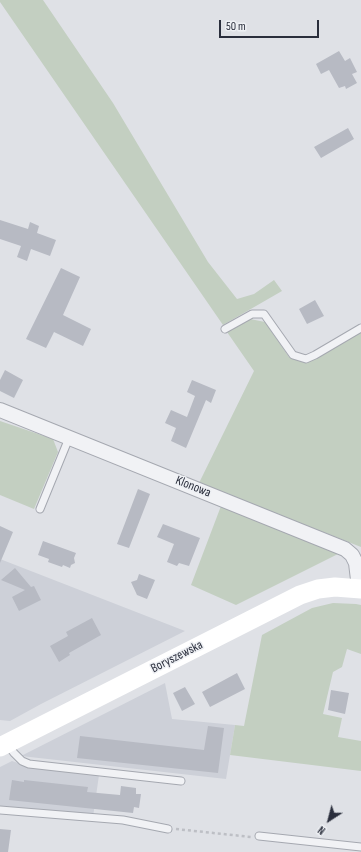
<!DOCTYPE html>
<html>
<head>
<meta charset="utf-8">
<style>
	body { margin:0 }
	#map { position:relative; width:361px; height:852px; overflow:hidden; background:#dfe1e6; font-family:"Sofia Sans Condensed",sans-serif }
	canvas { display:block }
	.north { position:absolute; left:309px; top:800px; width:40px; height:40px; -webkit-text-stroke:3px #eef0f4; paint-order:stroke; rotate:216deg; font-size:11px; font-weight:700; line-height:16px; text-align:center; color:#2a2e3c }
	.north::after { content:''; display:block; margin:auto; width:14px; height:18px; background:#2a2e3c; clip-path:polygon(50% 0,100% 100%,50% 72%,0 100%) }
	.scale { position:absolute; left:219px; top:20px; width:100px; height:18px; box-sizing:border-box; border:2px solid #2a2e3c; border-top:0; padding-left:5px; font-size:12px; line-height:14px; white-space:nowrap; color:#2a2e3c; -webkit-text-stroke:3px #eef0f4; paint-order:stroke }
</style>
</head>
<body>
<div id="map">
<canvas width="361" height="852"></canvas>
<div class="north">N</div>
<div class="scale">50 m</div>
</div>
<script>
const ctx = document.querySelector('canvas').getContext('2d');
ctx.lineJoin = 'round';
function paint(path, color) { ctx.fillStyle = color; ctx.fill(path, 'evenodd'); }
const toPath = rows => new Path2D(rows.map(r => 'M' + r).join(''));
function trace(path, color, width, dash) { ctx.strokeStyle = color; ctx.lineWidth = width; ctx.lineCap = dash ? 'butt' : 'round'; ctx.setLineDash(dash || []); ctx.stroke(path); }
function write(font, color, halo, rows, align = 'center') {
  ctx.font = font + ' "Sofia Sans Condensed",sans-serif'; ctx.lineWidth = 3; ctx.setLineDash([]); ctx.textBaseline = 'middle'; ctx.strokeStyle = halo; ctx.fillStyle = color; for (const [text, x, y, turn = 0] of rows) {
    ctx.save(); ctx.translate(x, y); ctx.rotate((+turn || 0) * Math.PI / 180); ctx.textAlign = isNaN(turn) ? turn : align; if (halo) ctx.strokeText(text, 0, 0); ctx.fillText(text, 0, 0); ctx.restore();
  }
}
paint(toPath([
	[0,559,185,631,41,704,10,721,0,720],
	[165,683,172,719,235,725,226,779,21,756],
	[12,761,30,767,99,775,93,817,0,806,0,767]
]), '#cdd0d8');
paint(toPath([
	[0,0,43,0,113,103,208,262,237,299,254,294,274,280,282,291,223,325,0,2],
	[250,319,265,322,289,357,307,363,361,331,361,547,199,483,254,371,227,332],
	[0,421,53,439,58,452,34,509,0,495],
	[221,506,340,553,236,605,191,585],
	[333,603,356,604,361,605,361,654,347,649,342,667,333,672,323,714,342,718,338,737,361,741,361,771,230,755,235,725,244,726,262,635,312,608]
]), '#c3cfc1');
paint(toPath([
	[339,51,345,61,350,58,357,72,352,74,357,83,346,89,345,86,339,88,329,70,321,74,316,64],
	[348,128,354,139,321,158,314,147],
	[0,220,28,229,30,222,39,226,37,233,56,240,50,256,31,249,27,261,17,257,21,246,0,239],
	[61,268,80,277,63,315,91,329,83,346,54,332,46,348,26,339],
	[315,300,324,316,307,324,299,309],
	[5,370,23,380,14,398,0,391,0,380],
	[192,380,216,390,211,403,206,400,186,448,171,441,176,428,165,423,171,410,187,417,195,396,187,392],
	[138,489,150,494,129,548,117,544],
	[163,524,200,538,189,566,179,563,177,566,167,562,174,544,157,537],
	[0,526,13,532,0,563],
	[43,541,76,553,74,558,75,563,71,565,70,568,63,565,62,567,48,562,49,559,38,555],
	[15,568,31,587,34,586,41,600,19,611,12,597,25,590,1,580],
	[139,574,155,580,147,599,137,595,131,582,137,580],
	[92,618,101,635,69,653,70,655,59,662,50,646,68,636,66,632],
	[237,673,245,689,210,707,202,692],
	[185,687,195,704,182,711,173,693],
	[331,690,349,693,345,714,328,710],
	[208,726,224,728,218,773,77,758,80,736,204,750],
	[12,780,24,782,24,780,88,787,87,792,120,795,121,786,136,788,136,794,141,794,139,808,134,807,133,813,9,800],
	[0,829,11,830,8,852,0,852]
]), '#b7bac3');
const service = toPath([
	[225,329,252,314,264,314,293,355,306,359,315,355,361,328],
	[40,509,69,438],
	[7,744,14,753,22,761,29,764,181,781],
	[0,810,123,820,168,829],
	[259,836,361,847]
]);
const minor = toPath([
	[0,410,345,549,352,555,356,563,359,588]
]);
trace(service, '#a5a8b0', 9);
trace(minor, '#a5a8b0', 16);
trace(toPath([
	[176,829,251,837]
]), '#bdbfc5', 2.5, [3, 3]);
trace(service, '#f1f2f5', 7);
trace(minor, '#f1f2f5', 14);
trace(toPath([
	[0,747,300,595,318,589,335,587,361,589]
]), '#fff', 19);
write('13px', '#2a2e3c', '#eef0f4', [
	["Klonowa",193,487,22],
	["Boryszewska",177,657,-27]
]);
</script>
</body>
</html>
